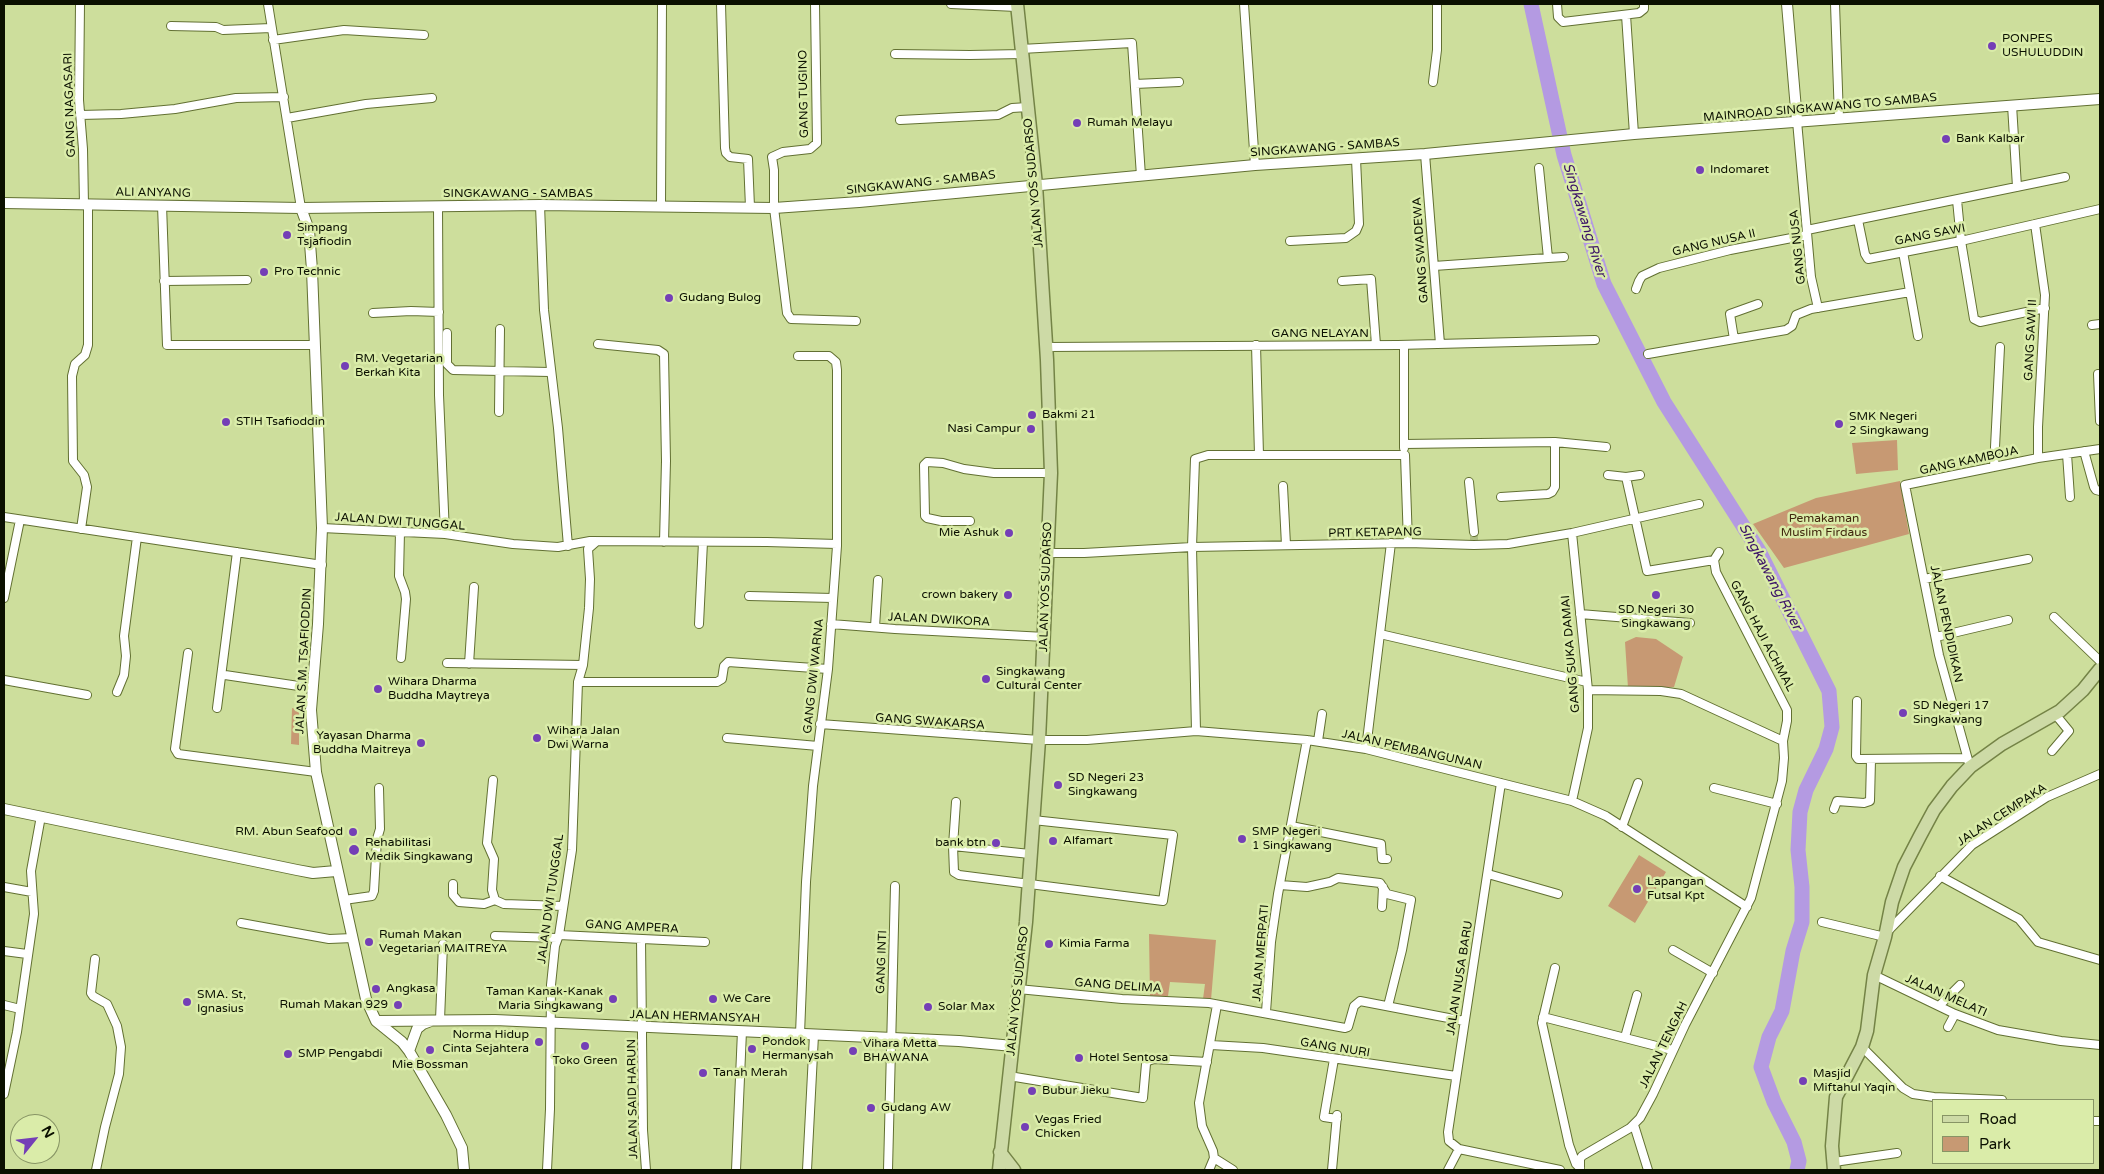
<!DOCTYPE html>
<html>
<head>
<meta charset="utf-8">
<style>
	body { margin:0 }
	#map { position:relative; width:2104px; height:1174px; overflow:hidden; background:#cdde9c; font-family:"Varela Round",sans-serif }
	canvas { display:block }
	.frame { position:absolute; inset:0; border:5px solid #0b1000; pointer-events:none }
	.legend { position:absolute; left:1932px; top:1099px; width:162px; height:65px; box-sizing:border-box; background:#daeca9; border:1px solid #879465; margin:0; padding:6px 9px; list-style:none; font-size:15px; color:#0b1000 }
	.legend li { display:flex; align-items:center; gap:10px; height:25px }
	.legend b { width:25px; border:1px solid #879465 }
	.north { position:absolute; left:10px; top:1114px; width:50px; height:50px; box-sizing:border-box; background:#daeca9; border:1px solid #879465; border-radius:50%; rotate:61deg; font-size:14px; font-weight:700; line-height:20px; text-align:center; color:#0b1000 }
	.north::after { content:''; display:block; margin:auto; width:18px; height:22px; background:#743fb6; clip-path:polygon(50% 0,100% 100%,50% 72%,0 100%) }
</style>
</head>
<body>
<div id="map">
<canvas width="2104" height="1174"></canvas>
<div class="frame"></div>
<ul class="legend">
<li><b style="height:6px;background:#cddaa6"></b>Road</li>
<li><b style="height:14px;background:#c79973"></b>Park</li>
</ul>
<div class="north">N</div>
</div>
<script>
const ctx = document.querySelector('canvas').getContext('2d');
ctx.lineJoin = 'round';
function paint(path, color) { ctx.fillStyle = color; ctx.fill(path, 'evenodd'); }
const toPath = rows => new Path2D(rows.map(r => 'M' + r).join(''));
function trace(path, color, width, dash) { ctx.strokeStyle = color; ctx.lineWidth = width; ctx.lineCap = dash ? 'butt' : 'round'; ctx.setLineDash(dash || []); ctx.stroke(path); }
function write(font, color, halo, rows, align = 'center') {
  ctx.font = font + ' "Varela Round",sans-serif'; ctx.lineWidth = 5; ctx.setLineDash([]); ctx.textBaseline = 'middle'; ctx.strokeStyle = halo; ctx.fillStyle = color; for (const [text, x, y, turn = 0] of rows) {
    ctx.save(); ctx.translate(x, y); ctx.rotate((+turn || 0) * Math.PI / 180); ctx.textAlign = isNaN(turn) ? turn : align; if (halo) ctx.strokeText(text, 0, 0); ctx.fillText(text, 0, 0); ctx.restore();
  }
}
paint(toPath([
	[1897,440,1898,470,1856,474,1852,443],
	[1900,481,1909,534,1784,568,1753,524,1816,498],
	[1636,637,1656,639,1683,657,1674,687,1628,688,1625,642],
	[292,708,299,710,299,745,291,744],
	[1639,855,1666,872,1635,923,1608,906],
	[1149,934,1216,940,1211,1000,1203,999,1205,984,1170,982,1168,996,1150,997]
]), '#c79973');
trace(toPath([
	[1531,4,1564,155,1604,284,1664,402,1759,551,1829,691,1832,727,1826,749,1806,790,1800,812,1798,850,1802,887,1802,922,1793,951,1782,1011,1769,1037,1761,1067,1774,1102,1794,1142,1799,1161,1797,1170]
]), '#b49ae2', 15);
trace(toPath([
	[1474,532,1474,541]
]), '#b0bf85', 8, [8, 4]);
const minor = toPath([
	[80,4,79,100,83,149,84,205],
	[268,4,301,208],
	[721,4,725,148,726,153,730,157,748,159,750,207],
	[815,4,817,143,810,149,783,152,772,157,774,170,774,208,787,313,791,319,856,321],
	[951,4,1017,7],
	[1244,4,1255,165],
	[1557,4,1558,17,1563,22,1639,13,1644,9,1644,4],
	[1835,4,1839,118],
	[1626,15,1634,134],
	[171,26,216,27,223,30,271,28],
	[273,40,344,30,424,35],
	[1021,49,1132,43,1141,176],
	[895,54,970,55,1022,54],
	[1433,82,1437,50,1437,4],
	[1135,84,1179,82],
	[2012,105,2017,187],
	[80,115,121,114,175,109,236,98,284,97],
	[287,118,366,104,432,98],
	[900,120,998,115,1012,108,1028,107],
	[1797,121,1811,277,1818,308],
	[1425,154,1440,344],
	[1957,200,1961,241,1974,319,1980,322,2045,308],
	[162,205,167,345,315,345],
	[540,205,544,310,558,428,568,546],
	[438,206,439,395,445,534],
	[661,207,662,4],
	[1858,220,1865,254,1868,259,1961,241,2100,209],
	[2035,224,2045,295,2038,427,2038,458],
	[1807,230,2065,177],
	[1290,241,1346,238,1356,231,1359,224,1356,159],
	[1903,252,1918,336],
	[1548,258,1564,257],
	[1434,266,1548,258,1539,168],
	[164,281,247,280],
	[1342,281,1371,279,1376,345],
	[1636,289,1639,281,1642,276,1659,268,1730,250,1807,235],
	[373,313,411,311,439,312],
	[2092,325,2100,324],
	[447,333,447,364,453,370,550,372],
	[1734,339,1730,314,1758,304],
	[598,344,658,350,664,354,666,461,664,542],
	[1256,345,1259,455],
	[1404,345,1404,448],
	[1046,347,1398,345,1595,340],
	[1648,354,1786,330,1792,326,1796,315,1811,309,1910,292],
	[798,356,829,356,836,362,837,370,837,546,828,669,813,786,806,882,800,1034],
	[2098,374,2100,421],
	[499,412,500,329],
	[1404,444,1555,442,1606,447],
	[2084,451,2094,487,2096,490,2100,491],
	[2067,454,2070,497],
	[1994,467,2000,347],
	[1608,475,1626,477,1647,571,1714,560],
	[1626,477,1640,475],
	[1469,482,1474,532],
	[1283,486,1286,545],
	[1501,497,1548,494,1552,492,1555,487,1555,442],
	[4,517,322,565],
	[970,521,941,521,927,518,925,516,924,465,927,462,943,463,964,469,994,473,1051,473],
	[322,528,445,534,513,544,558,547,590,541,767,542,837,544],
	[81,529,87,487,84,475,73,461,72,376,75,364,85,355,88,345,88,205],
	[400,532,399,576,405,592,406,599,401,658],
	[1572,533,1588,690,1588,728,1572,801],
	[1048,553,1084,553,1192,547,1408,543,1474,545,1508,544,1572,533,1699,504],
	[1924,579,2028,559],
	[749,596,833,598],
	[4,598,20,520],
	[1580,614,1690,623],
	[2054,617,2100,661],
	[699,624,703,542],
	[831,624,895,629,1045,637],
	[875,627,878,580],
	[1380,634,1587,682],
	[1936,637,2008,620],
	[188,653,175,749,178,754,316,772],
	[447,663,583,665],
	[469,664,474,587],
	[225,675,312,688],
	[4,680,87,695],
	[578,682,717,682,722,679,724,666,728,662,828,669],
	[1588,690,1661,691,1681,694,1783,741],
	[117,692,124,675,126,656,124,636,137,537],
	[1857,701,1856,756,1858,759,1967,758],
	[217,708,237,552],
	[820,724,1039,740,1087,740,1196,731,1307,740,1366,749,1572,801,1606,816,1747,907],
	[1196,731,1192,547,1195,459,1208,455,1405,455,1408,543],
	[727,738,818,746],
	[1318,741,1322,714],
	[1366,749,1391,543],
	[2052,751,2069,731,2055,714],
	[1970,767,1939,655,1905,485,2038,458,2100,449],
	[493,780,487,843,494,859,492,890,495,900,504,904,563,906],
	[1714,788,1777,804],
	[956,802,953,846,954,872,959,875,1163,901,1173,835,1033,820],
	[1834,809,1837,801,1864,803,1870,801,1871,760],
	[1291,826,1381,844,1382,859,1387,859],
	[1622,827,1638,783],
	[953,846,1030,854],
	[1488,874,1558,894],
	[1940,876,2019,919,2038,942,2100,960],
	[453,884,453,895,459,902,484,904,495,900],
	[1280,885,1307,887,1330,882,1338,878,1380,883,1387,894,1411,900,1402,950,1388,1006],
	[4,887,32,892],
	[344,900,372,896,374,891,377,839,380,829,379,788],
	[1382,907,1383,887],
	[1822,922,1885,937],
	[241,923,329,939,353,938],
	[1887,932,1972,845,2047,797,2100,774],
	[559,935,705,942],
	[495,936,557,938],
	[641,939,643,1130,646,1170],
	[1673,950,1713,973],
	[4,951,27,954],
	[95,959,91,993,93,996,107,1004,117,1026,121,1047,119,1074,105,1127,96,1170],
	[1555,968,1542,1023,1569,1145,1576,1164,1580,1168],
	[1874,975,1955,1014,1998,1030,2061,1041,2100,1045],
	[1018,989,1122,999,1209,1003,1345,1028,1348,1027,1354,1006,1360,1001,1464,1021],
	[4,1005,20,1009],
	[1939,1006,1960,985],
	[1266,1012,1271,942,1278,894,1307,740],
	[1543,1017,1672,1050],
	[440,1020,443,944],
	[1948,1027,1955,1014],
	[1625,1037,1637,995],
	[1211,1045,1263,1048,1456,1076],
	[1862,1047,1903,1088,1913,1094,1934,1097,2002,1100],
	[1334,1059,1324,1117,1337,1119],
	[1009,1076,1143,1098,1146,1064,1148,1061,1154,1059,1207,1062],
	[4,1094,17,1032,34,914,31,871,41,816],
	[2093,1121,2100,1121],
	[1634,1125,1648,1170],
	[1459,1149,1560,1170],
	[1214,1158,1233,1170],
	[1834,1162,1897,1153],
	[547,1170,550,1109,551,985,555,946,559,935,572,850,578,682,583,665,589,608,590,579,588,549,596,542],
	[736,1170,742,1031],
	[807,1170,814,1035],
	[888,1170,895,886],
	[1209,1170,1214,1158,1213,1151,1202,1126,1199,1103,1217,1005],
	[1332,1170,1337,1115],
	[1448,1170,1459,1149,1449,1141,1448,1132,1501,783],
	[1580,1170,1580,1159,1582,1156,1630,1128,1640,1118,1653,1094,1685,1025,1751,898,1782,781,1784,758,1783,741,1787,721,1787,710,1716,572,1714,560,1719,552]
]);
const tertiary = toPath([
	[1787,4,1797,121],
	[4,203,301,208,540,205,774,208,859,202,1255,165,1425,154,1634,134,2100,99],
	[301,208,309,230,312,270,322,528,318,624,311,710,316,772,366,999,376,1021,402,1042,409,1051,446,1115,462,1148,464,1170],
	[4,809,297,870,313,873,336,871],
	[376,1021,495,1020,959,1041,1013,1046],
	[409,1051,417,1029,423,1024,431,1021]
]);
const primary = toPath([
	[1000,1152,1014,1170],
	[999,1170,1026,922,1039,740,1051,473,1047,360,1036,185,1017,4],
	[1834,1170,1832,1146,1836,1097,1862,1047,1867,1031,1874,975,1885,937,1892,902,1904,867,1920,836,1934,810,1952,786,1970,767,2002,744,2060,711,2083,690,2100,669]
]);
trace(minor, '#627032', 10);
trace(tertiary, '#627032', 12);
trace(primary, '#748346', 15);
trace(minor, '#fff', 8);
trace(tertiary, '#fff', 10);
trace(primary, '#cddaa6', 12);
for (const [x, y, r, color] of [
	[1992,46,5,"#743fb6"],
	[1077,123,5,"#743fb6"],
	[1946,139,5,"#743fb6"],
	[1700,170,5,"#743fb6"],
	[287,235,5,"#743fb6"],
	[264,272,5,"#743fb6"],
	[669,298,5,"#743fb6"],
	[345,366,5,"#743fb6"],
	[1032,415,5,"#743fb6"],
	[226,422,5,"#743fb6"],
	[1839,424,5,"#743fb6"],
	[1031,429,5,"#743fb6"],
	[1009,533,5,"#743fb6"],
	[1008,595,5,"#743fb6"],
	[1656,595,5,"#743fb6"],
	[986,679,5,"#743fb6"],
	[378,689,5,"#743fb6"],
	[1903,713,5,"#743fb6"],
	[537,738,5,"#743fb6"],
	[421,743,5,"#743fb6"],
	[1058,785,5,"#743fb6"],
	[353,832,5,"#743fb6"],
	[1242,839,5,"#743fb6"],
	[1053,841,5,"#743fb6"],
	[996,843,5,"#743fb6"],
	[354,850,6,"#743fb6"],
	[1637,889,5,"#743fb6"],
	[369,942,5,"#743fb6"],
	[1049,944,5,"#743fb6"],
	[376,989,5,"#743fb6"],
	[613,999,5,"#743fb6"],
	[713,999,5,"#743fb6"],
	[187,1002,5,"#743fb6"],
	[398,1005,5,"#743fb6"],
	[928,1007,5,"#743fb6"],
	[539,1042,5,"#743fb6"],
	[585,1046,5,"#743fb6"],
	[752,1049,5,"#743fb6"],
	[430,1050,5,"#743fb6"],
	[853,1051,5,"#743fb6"],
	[288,1054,5,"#743fb6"],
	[1079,1058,5,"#743fb6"],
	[703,1073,5,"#743fb6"],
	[1803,1081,5,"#743fb6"],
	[1032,1091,5,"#743fb6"],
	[871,1108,5,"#743fb6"],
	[1025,1127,5,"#743fb6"]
]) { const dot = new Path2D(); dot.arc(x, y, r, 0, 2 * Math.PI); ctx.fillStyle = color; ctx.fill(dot); trace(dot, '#daeca9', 2); }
write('12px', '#0b1000', '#daeca9', [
	["PONPES",2002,39],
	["USHULUDDIN",2002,53],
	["Rumah Melayu",1087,123],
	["Bank Kalbar",1956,139],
	["Indomaret",1710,170],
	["Simpang",297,228],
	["Tsjafiodin",297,242],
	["Pro Technic",274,272],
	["Gudang Bulog",679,298],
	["RM. Vegetarian",355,359],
	["Berkah Kita",355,373],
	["Bakmi 21",1042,415],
	["SMK Negeri",1849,417],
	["2 Singkawang",1849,431],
	["STIH Tsafioddin",236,422],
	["Nasi Campur",1021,429,"right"],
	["Mie Ashuk",999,533,"right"],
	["crown bakery",998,595,"right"],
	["SD Negeri 30",1656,610,"center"],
	["Singkawang",1656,624,"center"],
	["Singkawang",996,672],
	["Cultural Center",996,686],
	["Wihara Dharma",388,682],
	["Buddha Maytreya",388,696],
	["SD Negeri 17",1913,706],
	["Singkawang",1913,720],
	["Wihara Jalan",547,731],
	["Dwi Warna",547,745],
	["Yayasan Dharma",411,736,"right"],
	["Buddha Maitreya",411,750,"right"],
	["SD Negeri 23",1068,778],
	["Singkawang",1068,792],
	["RM. Abun Seafood",343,832,"right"],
	["SMP Negeri",1252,832],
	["1 Singkawang",1252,846],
	["Alfamart",1063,841],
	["Rehabilitasi",365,843],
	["Medik Singkawang",365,857],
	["bank btn",986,843,"right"],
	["Lapangan",1647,882],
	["Futsal Kpt",1647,896],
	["Rumah Makan",379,935],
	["Vegetarian MAITREYA",379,949],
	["Kimia Farma",1059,944],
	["Angkasa",386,989],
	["Taman Kanak-Kanak",603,992,"right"],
	["Maria Singkawang",603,1006,"right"],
	["SMA. St,",197,995],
	["Ignasius",197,1009],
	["We Care",723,999],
	["Rumah Makan 929",388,1005,"right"],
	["Solar Max",938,1007],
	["Norma Hidup",529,1035,"right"],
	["Cinta Sejahtera",529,1049,"right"],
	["Pondok",762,1042],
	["Hermanysah",762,1056],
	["Vihara Metta",863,1044],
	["BHAWANA",863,1058],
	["SMP Pengabdi",298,1054],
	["Hotel Sentosa",1089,1058],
	["Toko Green",585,1061,"center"],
	["Mie Bossman",430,1065,"center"],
	["Tanah Merah",713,1073],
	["Masjid",1813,1074],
	["Miftahul Yaqin",1813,1088],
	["Bubur Jieku",1042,1091],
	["Gudang AW",881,1108],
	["Vegas Fried",1035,1120],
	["Chicken",1035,1134]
], 'left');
write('12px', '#0b1000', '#daeca9', [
	["GANG TUGINO",804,94,-91],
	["GANG NAGASARI",70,105,-92],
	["MAINROAD SINGKAWANG TO SAMBAS",1820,108,-5],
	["SINGKAWANG - SAMBAS",1325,148,-4],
	["SINGKAWANG - SAMBAS",921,183,-6],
	["JALAN YOS SUDARSO",1034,183,-95],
	["ALI ANYANG",153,193,1],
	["SINGKAWANG - SAMBAS",518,194],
	["GANG SAWI",1930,235,-11],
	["GANG NUSA II",1714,243,-13],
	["GANG NUSA",1798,247,-96],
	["GANG SWADEWA",1421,250,-94],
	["GANG NELAYAN",1320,334],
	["GANG SAWI II",2031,340,-87],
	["GANG KAMBOJA",1969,461,-12],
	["JALAN DWI TUNGGAL",400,522,4],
	["PRT KETAPANG",1375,533,-1],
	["JALAN YOS SUDARSO",1046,587,-88],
	["JALAN DWIKORA",939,620,3],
	["JALAN PENDIDIKAN",1946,624,78],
	["GANG HAJI ACHMAL",1762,636,62],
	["GANG SUKA DAMAI",1571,654,-95],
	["JALAN S.M. TSAFIODDIN",304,661,-87],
	["GANG DWI WARNA",814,676,-84],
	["GANG SWAKARSA",930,722,4],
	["JALAN PEMBANGUNAN",1412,750,13],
	["JALAN CEMPAKA",2002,815,-33],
	["JALAN DWI TUNGGAL",551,899,-82],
	["GANG AMPERA",632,927,3],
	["JALAN MERPATI",1261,953,-85],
	["GANG INTI",882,962,-88],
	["JALAN NUSA BARU",1460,978,-81],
	["GANG DELIMA",1118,986,4],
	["JALAN YOS SUDARSO",1018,991,-84],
	["JALAN MELATI",1946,996,24],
	["JALAN HERMANSYAH",695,1017,2],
	["JALAN TENGAH",1664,1045,-64],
	["GANG NURI",1335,1048,9],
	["JALAN SAID HARUN",633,1099,-91]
]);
write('12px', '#41270e', '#daeca9', [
	["Pemakaman",1824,519],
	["Muslim Firdaus",1824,533]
]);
write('italic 14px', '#3c1367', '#daeca9', [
	["Singkawang River",1584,220,73],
	["Singkawang River",1770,577,62]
]);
</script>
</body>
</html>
